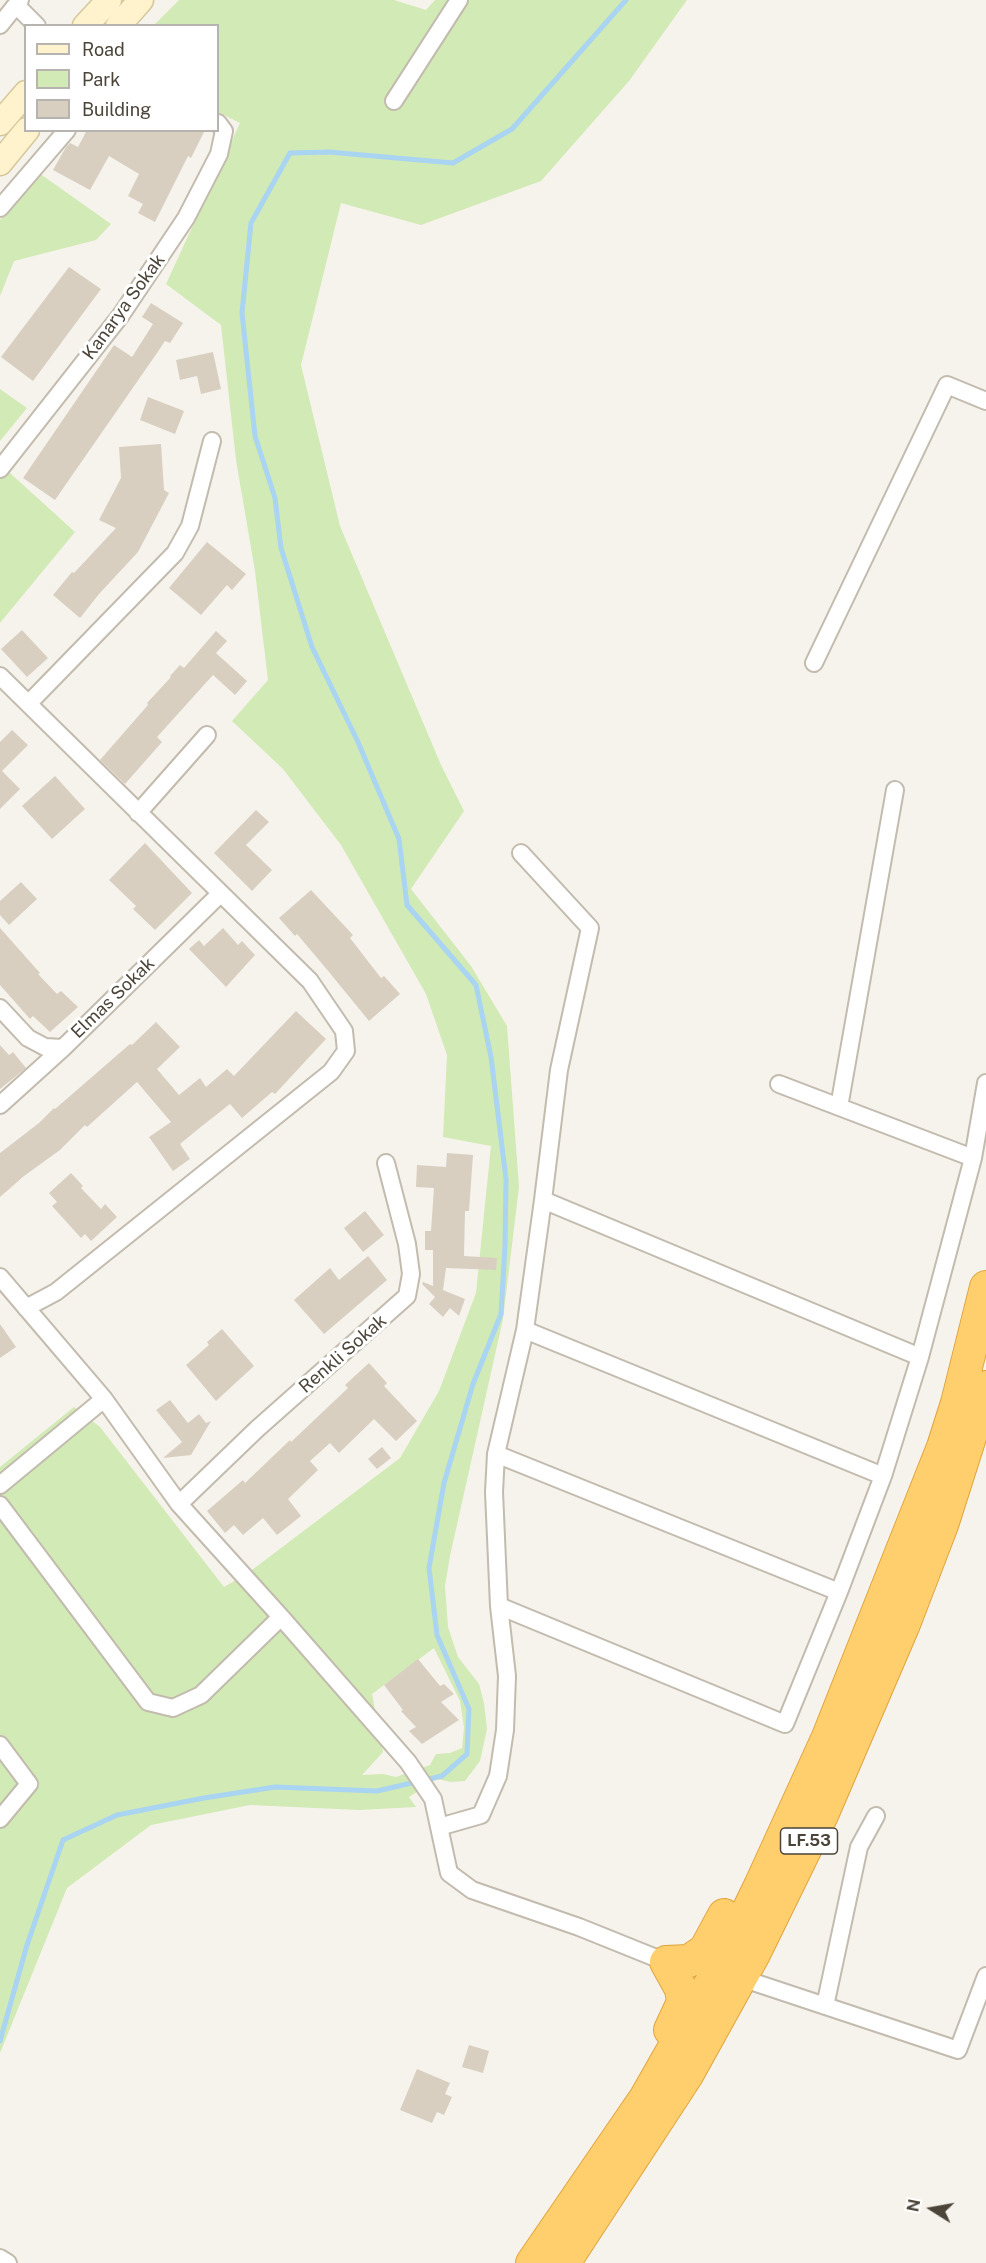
<!DOCTYPE html>
<html>
<head>
<meta charset="utf-8">
<style>
	body { margin:0 }
	#map { position:relative; width:986px; height:2263px; overflow:hidden; background:#f6f3ec; font-family:"Public Sans",sans-serif }
	canvas { display:block }
	.legend { position:absolute; left:24px; top:24px; width:195px; height:108px; box-sizing:border-box; background:#fff; border:2px solid #b7b4b0; margin:0; padding:8px 10px; list-style:none; font-size:18px; color:#4b4439 }
	.legend li { display:flex; align-items:center; gap:12px; height:30px }
	.legend b { width:30px; border:2px solid #b7b4b0 }
	.north { position:absolute; left:902px; top:2179px; width:60px; height:60px; -webkit-text-stroke:4px #fff; paint-order:stroke; rotate:281deg; font-size:16px; font-weight:700; line-height:24px; text-align:center; color:#4b4439 }
	.north::after { content:''; display:block; margin:auto; width:21px; height:27px; background:#4b4439; clip-path:polygon(50% 0,100% 100%,50% 72%,0 100%) }
</style>
</head>
<body>
<div id="map">
<canvas width="986" height="2263"></canvas>
<ul class="legend">
<li><b style="height:8px;background:#fff3cd"></b>Road</li>
<li><b style="height:16px;background:#d2eab5"></b>Park</li>
<li><b style="height:16px;background:#d8cfc1"></b>Building</li>
</ul>
<div class="north">N</div>
</div>
<script>
const ctx = document.querySelector('canvas').getContext('2d');
ctx.lineJoin = 'round';
function paint(path, color) { ctx.fillStyle = color; ctx.fill(path, 'evenodd'); }
const toPath = rows => new Path2D(rows.map(r => 'M' + r).join(''));
function trace(path, color, width, dash) { ctx.strokeStyle = color; ctx.lineWidth = width; ctx.lineCap = dash ? 'butt' : 'round'; ctx.setLineDash(dash || []); ctx.stroke(path); }
function write(font, color, halo, rows, align = 'center') {
  ctx.font = font + ' "Public Sans",sans-serif'; ctx.lineWidth = 6; ctx.setLineDash([]); ctx.textBaseline = 'middle'; ctx.strokeStyle = halo; ctx.fillStyle = color; for (const [text, x, y, turn = 0] of rows) {
    ctx.save(); ctx.translate(x, y); ctx.rotate((+turn || 0) * Math.PI / 180); ctx.textAlign = isNaN(turn) ? turn : align; if (halo) ctx.strokeText(text, 0, 0); ctx.fillText(text, 0, 0); ctx.restore();
  }
}
paint(toPath([
	[179,0,394,0,426,10,435,0,687,0,629,81,541,181,421,225,341,203,301,365,340,526,441,765,464,811,411,889,471,966,507,1026,519,1187,503,1319,450,1556,445,1586,448,1627,458,1657,479,1684,484,1703,487,1729,480,1761,465,1781,451,1782,437,1779,409,1797,416,1807,359,1810,250,1805,151,1825,67,1888,0,2053,0,1467,74,1407,100,1427,224,1587,248,1573,400,1458,439,1391,476,1293,491,1146,443,1137,447,1055,426,994,341,845,283,769,232,721,268,680,255,571,236,460,221,325,166,284,240,123,218,112,218,26,154,25],
	[434,1648,460,1701,464,1727,462,1748,450,1753,436,1754,430,1765,396,1777,383,1774,362,1775,383,1752,372,1694],
	[39,173,111,224,96,240,14,261,0,296,0,220],
	[0,389,27,408,0,441],
	[0,464,75,532,0,623]
]), '#d2eab5');
trace(toPath([
	[0,2041,27,1945,63,1840,117,1815,204,1798,275,1787,377,1791,442,1776,467,1754,469,1709,437,1635,429,1568,444,1483,473,1384,501,1314,505,1246,506,1179,491,1057,476,985,407,905,399,839,358,742,312,647,281,548,275,498,255,436,242,313,251,223,290,153,329,152,453,163,512,129,626,0]
]), '#a9d4f2', 5);
paint(toPath([
	[87,130,205,130,191,158,188,156,155,222,138,213,143,204,128,196,139,174,109,156,90,190,53,170,66,147,70,143,78,147],
	[69,267,101,289,33,381,1,357],
	[151,303,183,323,170,343,165,341,157,353,55,500,23,478,114,345,132,357,153,324,142,317],
	[213,352,221,389,201,394,197,376,180,380,176,360],
	[148,397,184,411,175,434,140,420],
	[161,444,164,490,169,493,138,552,99,594,80,618,53,595,72,572,74,573,116,528,99,520,121,478,119,447],
	[207,542,246,574,232,590,227,585,201,615,169,588],
	[22,630,48,658,27,677,1,649],
	[216,631,227,641,216,653,247,681,235,695,213,675,157,737,162,742,125,784,100,760,148,705,147,703,171,677,170,676,180,665,184,668],
	[12,730,28,745,2,771,20,789,0,809,0,742],
	[55,776,85,809,52,839,22,806],
	[256,810,269,822,246,845,272,870,252,891,214,853],
	[145,843,192,893,155,930,133,909,136,906,109,880],
	[21,882,37,899,9,925,0,915,0,901],
	[311,890,353,935,350,938,381,978,384,976,400,994,369,1021,329,972,297,934,295,936,279,918],
	[0,928,40,973,38,974,57,994,61,991,78,1007,50,1032,33,1016,30,1019,0,985],
	[223,928,238,945,242,941,255,955,226,987,189,949,199,940,204,946],
	[296,1011,326,1039,275,1094,272,1092,242,1118,230,1104,202,1126,180,1144,190,1159,173,1171,149,1137,171,1122,137,1082,87,1127,85,1125,60,1150,24,1176,0,1197,0,1153,39,1123,54,1108,55,1109,130,1044,132,1045,156,1022,180,1047,157,1069,179,1095,200,1078,206,1087,227,1069,234,1076],
	[0,1045,9,1055,13,1052,26,1068,0,1089],
	[447,1153,473,1155,469,1211,465,1211,464,1256,497,1258,496,1270,446,1268,443,1290,465,1299,459,1316,450,1308,443,1317,429,1304,435,1297,422,1284,423,1282,433,1286,433,1250,425,1250,425,1231,431,1231,434,1188,416,1187,417,1165,446,1167],
	[71,1173,83,1186,81,1188,101,1209,105,1204,117,1217,91,1241,85,1234,81,1238,52,1206,57,1202,49,1193],
	[365,1211,384,1235,363,1252,344,1228],
	[368,1256,387,1280,324,1334,294,1300,330,1268,339,1280],
	[0,1324,16,1347,0,1358],
	[222,1329,254,1366,216,1401,186,1365,209,1345,207,1342],
	[369,1363,387,1383,384,1386,417,1421,396,1441,374,1419,339,1453,330,1443,310,1461,318,1470,288,1499,301,1516,277,1535,263,1518,243,1535,234,1525,225,1533,207,1511,243,1480,245,1483,290,1440,291,1442,348,1388,345,1385],
	[170,1400,188,1423,199,1414,206,1423,211,1421,191,1455,163,1458,182,1442,156,1410],
	[382,1447,391,1458,377,1469,368,1459],
	[418,1659,440,1686,444,1684,454,1694,441,1702,459,1720,422,1744,409,1731,416,1727,401,1711,403,1710,384,1685],
	[469,2045,489,2051,483,2073,462,2067],
	[417,2069,450,2083,445,2094,452,2097,444,2115,437,2112,432,2123,400,2110]
]), '#d8cfc1');
const street = toPath([
	[16,5,37,26],
	[0,25,20,0],
	[394,101,459,0],
	[0,208,67,130],
	[0,469,121,315,186,218,219,154,224,131,218,123],
	[814,663,947,385,986,401],
	[0,676,310,981,344,1031,346,1051,331,1072,56,1292,26,1308],
	[29,703,175,553,190,526,212,441],
	[138,813,207,735],
	[521,853,590,928,559,1070,543,1200],
	[0,1008,28,1038,45,1047,63,1048],
	[779,1084,973,1158],
	[0,1105,63,1048,220,894],
	[839,1107,895,790],
	[0,1277,104,1399,179,1504,281,1617,408,1762,433,1799,449,1873,472,1890,579,1927,666,1962],
	[920,1357,973,1158,986,1083],
	[496,1454,839,1592,883,1476,920,1357,543,1200,525,1330],
	[0,1485,104,1399],
	[179,1504,257,1429,407,1296,411,1274,407,1244,386,1163],
	[0,1505,148,1702,173,1708,201,1695,281,1617],
	[499,1606,785,1724,839,1592],
	[0,1745,29,1784,0,1819],
	[439,1827,481,1815,498,1776,505,1730,507,1676,499,1606,494,1492,496,1454,525,1330,883,1476],
	[741,1978,958,2050,986,1976],
	[825,2006,859,1847,876,1816],
	[0,2258,8,2263]
]);
const secondary = toPath([
	[85,26,109,0],
	[118,26,141,0],
	[0,123,26,93],
	[0,163,27,130]
]);
const highway = toPath([
	[670,2030,683,2002,681,1989,666,1962,689,1961,705,1950,724,1915],
	[532,2263,646,2097,724,1960,760,1886,828,1737,943,1447,957,1403,986,1287],
	[564,2263,687,2075,754,1954,822,1815,904,1624,942,1525,986,1387]
]);
trace(street, '#c2bbae', 20);
trace(secondary, '#d6c79b', 27);
trace(highway, '#e0a43c', 34);
trace(street, '#fff', 16);
trace(secondary, '#fff3cd', 24);
trace(highway, '#ffcf6e', 32);
for (const [x, y, w] of [
	[809,1841,57]
]) { const box = new Path2D(); box.roundRect(x - w / 2, y - 13, w, 26, 4.5); ctx.fillStyle = '#fff'; ctx.fill(box); trace(box, '#4b4439', 1.5); }
write('bold 16px', '#4b4439', null, [
	["LF.53",809,1841]
]);
write('18px', '#4b4439', '#fff', [
	["Kanarya Sokak",124,307,-54],
	["Elmas Sokak",113,998,-44],
	["Renkli Sokak",343,1354,-41]
]);
</script>
</body>
</html>
